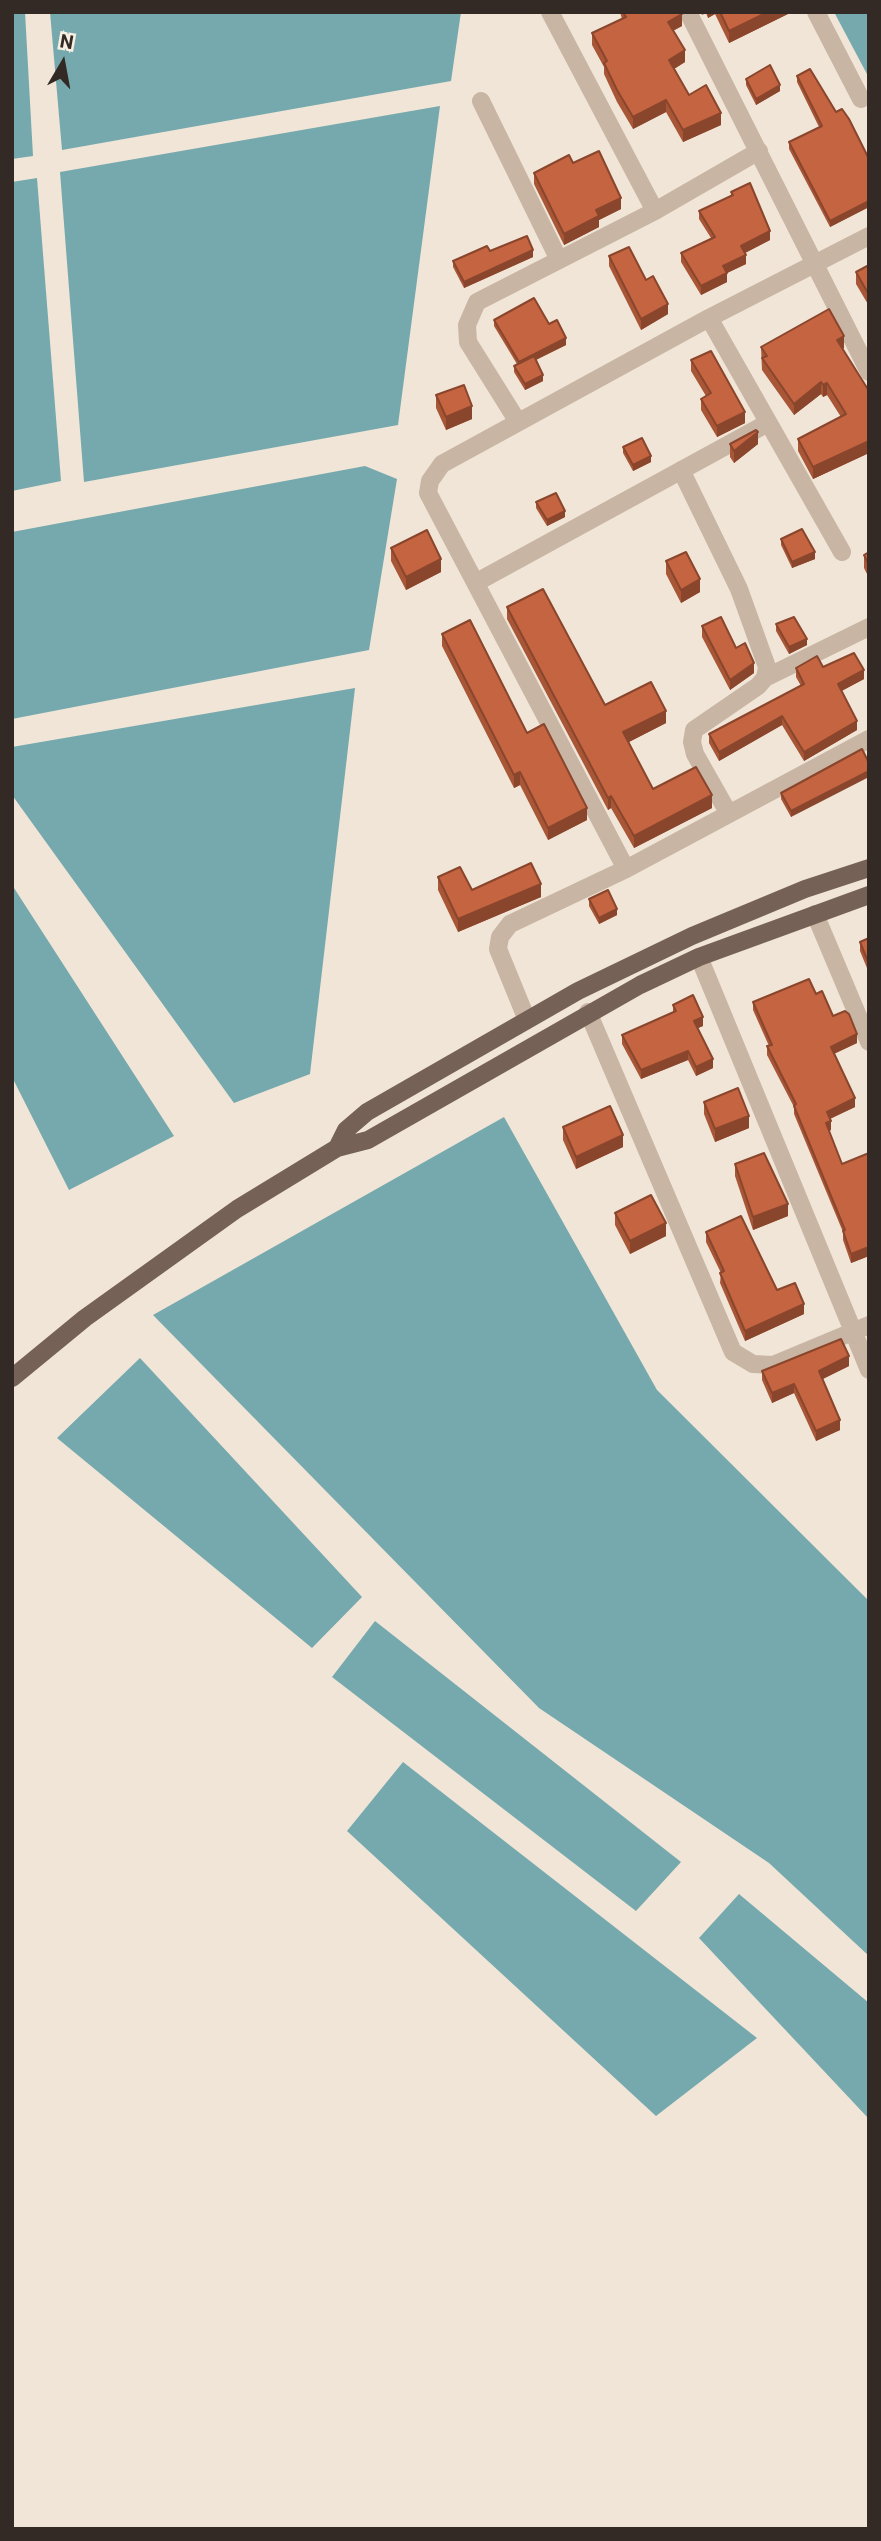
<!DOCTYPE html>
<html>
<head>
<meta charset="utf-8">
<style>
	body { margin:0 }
	#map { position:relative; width:881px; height:2541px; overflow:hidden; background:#f0e5d7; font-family:Roboto,sans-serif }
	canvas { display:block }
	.frame { position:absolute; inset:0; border:14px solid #332a25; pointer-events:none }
	.north { position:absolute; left:28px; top:28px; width:70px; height:70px; -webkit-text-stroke:5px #f8efe3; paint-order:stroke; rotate:10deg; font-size:19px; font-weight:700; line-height:28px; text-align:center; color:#332a25 }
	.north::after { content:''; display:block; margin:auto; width:24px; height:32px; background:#332a25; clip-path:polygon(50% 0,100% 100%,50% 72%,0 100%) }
</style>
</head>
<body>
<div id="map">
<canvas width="881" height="2541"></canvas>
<div class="frame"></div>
<div class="north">N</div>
</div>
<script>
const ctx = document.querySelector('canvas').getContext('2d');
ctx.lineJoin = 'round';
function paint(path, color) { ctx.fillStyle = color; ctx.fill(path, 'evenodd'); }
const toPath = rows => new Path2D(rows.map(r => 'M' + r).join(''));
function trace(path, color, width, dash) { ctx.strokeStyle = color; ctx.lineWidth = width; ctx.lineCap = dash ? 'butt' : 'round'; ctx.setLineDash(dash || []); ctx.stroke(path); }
paint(toPath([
	[12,12,25,12,33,156,12,159],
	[50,12,461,12,451,81,62,150],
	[834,12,869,12,869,76,868,76],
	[440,106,398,425,84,482,60,172],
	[37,178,61,481,12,491,12,182],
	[365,466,397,479,369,650,12,719,12,532],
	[355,688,310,1074,234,1103,12,795,12,747],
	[14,888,174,1136,69,1190,12,1077],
	[504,1117,657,1390,869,1601,869,1956,769,1863,539,1708,153,1315],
	[140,1358,362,1597,312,1648,57,1438],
	[375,1621,681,1862,636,1911,332,1677],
	[403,1762,757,2038,656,2116,347,1831],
	[739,1894,869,2003,869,2119,699,1938]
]), '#76a9ad');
trace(toPath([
	[550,12,655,211],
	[688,12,869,372],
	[816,12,861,99],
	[481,101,559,260],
	[709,318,842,552],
	[518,422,468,342,467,325,477,302,655,211,759,151],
	[681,470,739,589,767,667,765,678,758,686,694,730,692,742,695,754,729,814],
	[477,582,766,424],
	[765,678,869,627],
	[626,869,428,493,430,481,442,464,709,318,869,236],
	[815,914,869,1042],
	[699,957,869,1370],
	[588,1012,733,1352,753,1364,773,1365,869,1325],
	[527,1020,498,949,500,937,510,924,626,869,869,739]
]), '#c8b5a3', 18);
trace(toPath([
	[337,1148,346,1130,367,1112,578,991,692,936,805,889,869,868],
	[12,1378,85,1318,237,1209,337,1148,368,1140,640,985,699,957,869,895]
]), '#756156', 18);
paint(toPath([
	[620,12,682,12,682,26,673,31,685,62,674,69,689,95,721,125,683,142,666,112,633,129,617,102,604,74,604,67,592,45,592,33,622,19],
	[701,12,792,12,729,43,715,14,708,18,706,13,702,15],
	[797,76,836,112,869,159,869,207,830,227,789,149,789,142,819,127,797,82],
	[746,79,780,91,756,105,746,85],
	[573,163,621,209,599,220,599,227,564,245,534,184,534,173],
	[731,192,770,240,745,253,746,264,727,273,727,282,701,295,681,262,681,253,711,238,699,219,699,211,731,196],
	[490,251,533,257,464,288,453,267,453,261],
	[609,256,646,280,668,314,641,330,609,266],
	[869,265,869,306,856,284,856,272],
	[494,320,549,324,566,345,536,360,543,381,525,390,514,372,514,366,517,364,494,326],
	[761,347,844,348,843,349,869,391,869,453,813,479,798,451,798,439,841,417,827,395,823,397,821,394,794,415,762,370],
	[691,360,745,423,717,437,701,410,701,399,706,396,691,371],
	[436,395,472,419,446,430,436,408],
	[730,444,758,444,734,463,730,457],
	[623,447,651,462,633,471,623,453],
	[536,502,565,517,547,526,536,508],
	[781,539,815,559,792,568,781,545],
	[391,548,441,572,406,590,391,561],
	[869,552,869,578,864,568,864,555],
	[666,561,700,592,681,603,666,574],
	[507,607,605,705,666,723,629,742,653,789,712,808,634,848,611,808,608,810,507,619],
	[776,624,807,645,789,654,776,631],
	[702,626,736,648,754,673,730,690,702,637],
	[442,634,527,733,587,820,548,840,520,785,514,788,442,646],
	[796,668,864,679,841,691,857,730,804,761,782,725,719,761,709,743,709,734,801,686,796,677],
	[862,749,791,817,781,799,781,793],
	[438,877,472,890,541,897,458,932,438,890],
	[589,899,617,915,599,924,589,906],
	[869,938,869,973,860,951,860,942],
	[816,994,833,1016,857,1043,834,1054,855,1107,830,1119,831,1130,829,1131,842,1164,869,1153,869,1256,851,1263,843,1240,843,1232,794,1114,794,1107,767,1055,767,1046,769,1046,753,1010,753,1002],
	[673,1005,703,1026,697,1028,713,1068,696,1076,688,1060,641,1079,622,1044,622,1035,673,1012],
	[704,1102,749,1128,715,1142,704,1114],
	[563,1127,623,1147,576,1169,563,1140],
	[735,1164,788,1216,753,1230,735,1176],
	[615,1213,666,1236,630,1254,615,1225],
	[706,1232,777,1290,804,1314,745,1341,720,1283,721,1273,706,1242],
	[849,1366,822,1379,840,1430,816,1441,794,1393,772,1403,762,1380,762,1371]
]), '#a95637');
paint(toPath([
	[708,12,715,12,715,14,708,18],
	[768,12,792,12,729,43,729,31],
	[682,14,682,26,668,33,668,22],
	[685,50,685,62,669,72,669,60],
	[780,85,780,91,756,105,756,99],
	[666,100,666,112,633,129,633,117],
	[721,113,721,125,683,142,683,130],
	[621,198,621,209,599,220,599,227,564,245,564,234,596,210],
	[869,201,869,207,830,227,830,221],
	[770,231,770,240,741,255,741,246],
	[533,250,533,257,464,288,464,282],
	[746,255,746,264,727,273,727,282,701,295,701,286,723,266],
	[668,304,668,314,641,330,641,319],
	[844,336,844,348,837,352,837,340],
	[566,338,566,345,519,368,519,362],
	[543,375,543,381,525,390,525,384],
	[821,382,821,394,794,415,794,404],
	[827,383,827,395,823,397,823,385],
	[472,406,472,419,446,430,446,417],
	[745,412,745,423,717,437,717,426],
	[758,432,758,444,734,463,734,451],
	[869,441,869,453,813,479,813,467],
	[651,456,651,462,633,471,633,465],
	[565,511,565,517,547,526,547,520],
	[815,552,815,559,792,568,792,562],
	[441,559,441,572,406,590,406,577],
	[700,579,700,592,681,603,681,590],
	[807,639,807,645,789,654,789,647],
	[754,663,754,673,730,690,730,680],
	[864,670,864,679,838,693,838,684],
	[666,711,666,723,623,745,623,732],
	[782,716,782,725,719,761,719,752],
	[857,721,857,730,804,761,804,752],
	[869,771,869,777,791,817,791,811],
	[520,772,520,785,514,788,514,775],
	[712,795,712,808,634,848,634,836],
	[611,796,611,808,608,810,608,798],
	[587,808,587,820,548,840,548,828],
	[541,884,541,897,458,932,458,919],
	[617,909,617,915,599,924,599,918],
	[703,1017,703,1026,694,1030,694,1021],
	[857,1034,857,1043,831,1055,831,1047],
	[688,1051,688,1060,641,1079,641,1070],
	[713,1059,713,1068,696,1076,696,1067],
	[855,1098,855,1107,827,1120,827,1112],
	[749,1116,749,1128,715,1142,715,1129],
	[831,1121,831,1130,826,1132,826,1123],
	[623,1135,623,1147,576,1169,576,1157],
	[788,1204,788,1216,753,1230,753,1217],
	[666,1223,666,1236,630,1254,630,1241],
	[869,1247,869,1256,851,1263,851,1254],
	[804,1304,804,1314,745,1341,745,1331],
	[849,1356,849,1366,819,1381,819,1371],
	[794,1384,794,1393,772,1403,772,1393],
	[840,1420,840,1430,816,1441,816,1431]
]), '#8a462d');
const building = toPath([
	[623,12,682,12,682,14,668,22,685,50,669,60,689,95,706,85,721,113,683,130,666,100,633,117,617,90,604,63,607,61,592,33,626,17,623,12],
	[720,12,768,12,729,31,720,12],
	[770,65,780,85,756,99,746,79,770,65],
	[810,69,836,112,842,109,849,119,869,159,869,201,830,221,789,142,822,126,797,76,810,69],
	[599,151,621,198,596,210,599,216,564,234,534,173,569,155,573,163,599,151],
	[750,183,770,231,741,246,746,255,723,266,727,273,701,286,681,253,715,237,699,211,733,195,731,192,750,183],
	[527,236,533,250,464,282,453,261,487,246,490,251,527,236],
	[629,247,646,280,653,276,668,304,641,319,609,256,629,247],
	[869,265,869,295,856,272,869,265],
	[534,298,549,324,557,320,566,338,519,362,494,320,534,298],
	[829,309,844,336,837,340,869,391,868,394,869,396,869,441,813,467,798,439,846,414,827,383,823,385,821,382,794,404,762,358,767,356,761,347,829,309],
	[711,351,745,412,717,426,701,399,711,393,691,360,711,351],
	[534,356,543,375,525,384,514,366,534,356],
	[464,385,472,406,446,417,436,395,464,385],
	[756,430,758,432,734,451,730,444,756,430],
	[642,438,651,456,633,465,623,447,642,438],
	[556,493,565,511,547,520,536,502,556,493],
	[802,529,815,552,792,562,781,539,802,529],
	[427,530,441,559,406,577,391,548,427,530],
	[686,552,700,579,681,590,666,561,686,552],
	[869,552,869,565,864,555,869,552],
	[543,589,605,705,651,682,666,711,623,732,653,789,696,767,712,795,634,836,611,796,608,798,507,607,543,589],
	[721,617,736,648,745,643,754,663,730,680,702,626,721,617],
	[794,617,807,639,789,647,776,624,794,617],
	[470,620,527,733,544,724,587,808,548,828,520,772,514,775,442,634,470,620],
	[854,653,864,670,838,684,857,721,804,752,782,716,719,752,709,734,804,684,796,668,817,656,823,667,854,653],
	[862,749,869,763,869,771,791,811,781,793,862,749],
	[531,863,541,884,458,919,438,877,460,867,472,890,531,863],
	[608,890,617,909,599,918,589,899,608,890],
	[869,938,869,964,860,942,869,938],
	[809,979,816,994,822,991,833,1016,845,1011,849,1014,857,1034,831,1047,855,1098,827,1112,831,1121,826,1123,842,1164,869,1153,869,1247,851,1254,843,1231,845,1230,794,1106,796,1104,767,1046,772,1045,753,1002,809,979],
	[693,995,703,1017,694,1021,713,1059,696,1067,688,1051,641,1070,622,1035,676,1011,673,1005,693,995],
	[738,1088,749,1116,715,1129,704,1102,738,1088],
	[610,1106,623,1135,576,1157,563,1127,610,1106],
	[764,1153,788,1204,753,1217,735,1164,764,1153],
	[651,1195,666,1223,630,1241,615,1213,651,1195],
	[741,1216,777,1290,795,1283,804,1304,745,1331,720,1273,724,1271,706,1232,741,1216],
	[841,1339,849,1356,819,1371,840,1420,816,1431,794,1384,772,1393,762,1371,841,1339]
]);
paint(building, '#c56440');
trace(building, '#8a462d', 2);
</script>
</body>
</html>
